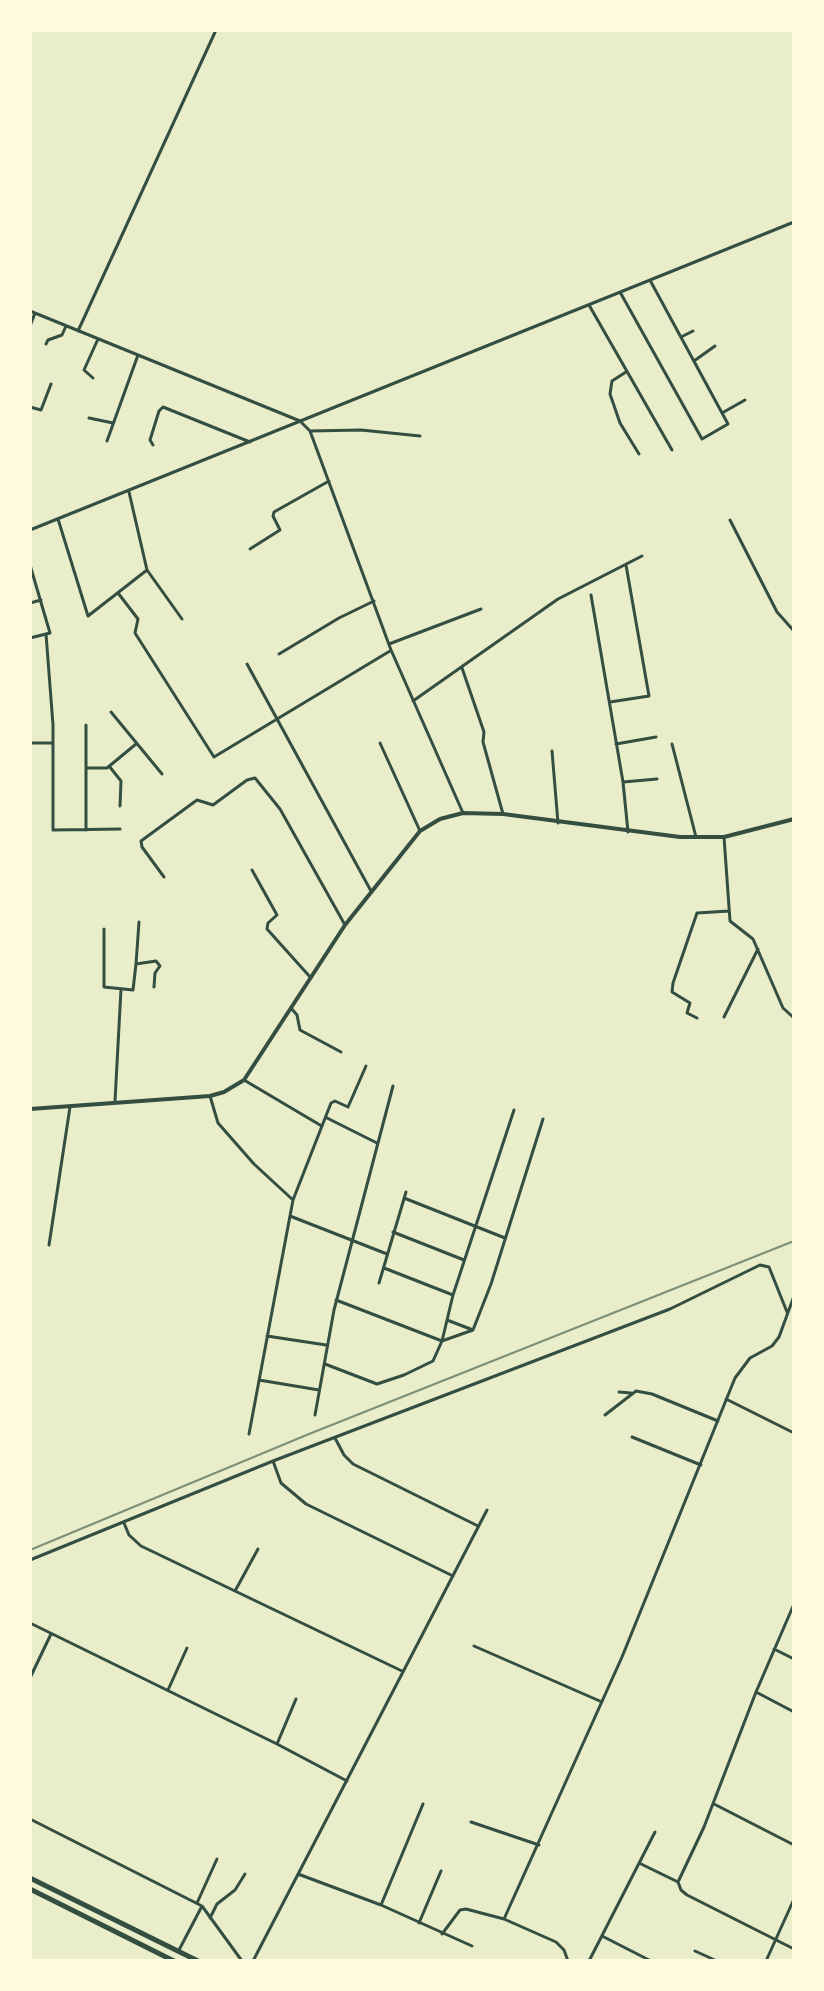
<!DOCTYPE html>
<html>
<head>
<meta charset="utf-8">
<style>
	body { margin:0 }
	#map { position:relative; width:824px; height:1991px; overflow:hidden; background:#e9edc9; font-family:"Asap Condensed",sans-serif }
	canvas { display:block }
	.frame { position:absolute; inset:0; border:32px solid #fefae0; pointer-events:none }
</style>
</head>
<body>
<div id="map">
<canvas width="824" height="1991"></canvas>
<div class="frame"></div>
</div>
<script>
const ctx = document.querySelector('canvas').getContext('2d');
ctx.lineJoin = 'round';
const toPath = rows => new Path2D(rows.map(r => 'M' + r).join(''));
function trace(path, color, width, dash) { ctx.strokeStyle = color; ctx.lineWidth = width; ctx.lineCap = dash ? 'butt' : 'round'; ctx.setLineDash(dash || []); ctx.stroke(path); }
trace(toPath([
	[620,292,702,439,728,424,651,282],
	[589,305,672,450],
	[30,311,300,421,310,431,391,650,463,813],
	[30,326,35,313],
	[78,331,216,30],
	[681,337,693,331],
	[46,344,48,340,62,335,66,326],
	[694,361,715,346],
	[626,372,612,381,610,394,620,423,639,454],
	[93,378,84,370,98,339],
	[30,407,41,410,51,384],
	[722,413,745,400],
	[89,418,113,423],
	[310,431,361,430,420,436],
	[107,441,138,355],
	[153,445,150,440,159,411,163,407,250,442],
	[129,492,147,570,182,619],
	[58,519,88,616,147,570],
	[730,520,777,612,794,631],
	[30,530,794,222],
	[250,549,280,530,273,516,274,512,329,481],
	[30,565,50,633,30,638],
	[118,593,138,619,135,633,214,757,390,651],
	[591,595,623,782,628,832],
	[30,603,41,600],
	[46,634,53,725,53,830,120,829],
	[389,644,481,609],
	[279,654,339,618,374,601],
	[247,664,371,891],
	[462,668,484,732,483,742,503,814],
	[413,701,558,599,642,556],
	[610,702,649,696,626,565],
	[111,712,162,774],
	[30,743,53,743],
	[380,743,420,831],
	[616,744,656,737],
	[672,744,696,837],
	[552,751,558,823],
	[109,766,121,781,120,806],
	[86,768,107,768,136,744],
	[623,782,657,779],
	[86,830,86,725],
	[724,837,730,921,753,939,783,1008,794,1018],
	[252,870,277,915,268,923,267,929,311,978],
	[164,877,142,847,141,841,197,800,213,805,247,780,255,778,280,809,345,925],
	[104,929,104,987,133,990,136,964,156,961,160,966,155,973,154,987],
	[136,964,139,922],
	[291,1008,297,1015,300,1030,341,1052],
	[724,1017,758,949],
	[697,1018,687,1013,690,1003,672,992,673,983,697,913,729,911],
	[244,1080,320,1125],
	[210,1096,218,1123,254,1164,293,1200],
	[115,1101,121,989],
	[327,1118,377,1143],
	[404,1198,505,1238],
	[290,1216,387,1254],
	[393,1232,464,1260],
	[49,1245,70,1107],
	[384,1268,453,1295],
	[379,1283,406,1192],
	[336,1300,442,1341,473,1330,491,1284,543,1119],
	[447,1320,473,1330],
	[267,1336,326,1345],
	[325,1364,377,1384,404,1375,433,1361,442,1341,453,1295,514,1110],
	[259,1380,319,1390],
	[619,1392,631,1393],
	[726,1399,794,1433],
	[315,1415,334,1310,393,1086],
	[605,1415,636,1391,652,1394,718,1421],
	[249,1434,293,1200,331,1103,335,1101,348,1107,366,1066],
	[632,1437,701,1465],
	[335,1438,344,1455,353,1464,478,1526],
	[273,1461,281,1483,306,1504,453,1576],
	[124,1523,129,1535,141,1546,402,1671],
	[30,1560,273,1461,670,1309,760,1265,769,1267,787,1312],
	[235,1591,258,1549],
	[30,1623,277,1744,347,1781],
	[474,1646,602,1702],
	[774,1649,794,1659],
	[30,1678,51,1634],
	[168,1690,187,1648],
	[756,1692,794,1712],
	[277,1744,296,1699],
	[714,1804,794,1845],
	[30,1819,202,1906,242,1961],
	[471,1822,539,1845],
	[639,1863,678,1882,704,1827,756,1692,794,1604],
	[298,1874,381,1905,472,1946],
	[678,1882,681,1890,687,1895,794,1949],
	[197,1903,217,1859],
	[381,1905,423,1804],
	[210,1918,217,1904,235,1890,245,1874],
	[419,1923,441,1871],
	[442,1934,460,1910,466,1909,504,1919],
	[602,1936,651,1961],
	[179,1950,202,1906],
	[695,1951,717,1961],
	[253,1961,487,1510],
	[568,1961,564,1950,556,1942,504,1919,622,1657,735,1378,750,1358,772,1346,779,1337,794,1296],
	[589,1961,655,1832],
	[766,1961,794,1899]
]), '#344e41', 3);
trace(toPath([
	[30,1109,210,1096,224,1092,244,1080,345,925,420,831,440,819,463,813,503,814,680,837,724,837,794,819]
]), '#344e41', 4);
trace(toPath([
	[30,1878,198,1961],
	[30,1889,174,1961]
]), '#344e41', 5);
trace(toPath([
	[30,1550,309,1434,794,1241]
]), '#7c8e77', 2);
</script>
</body>
</html>
